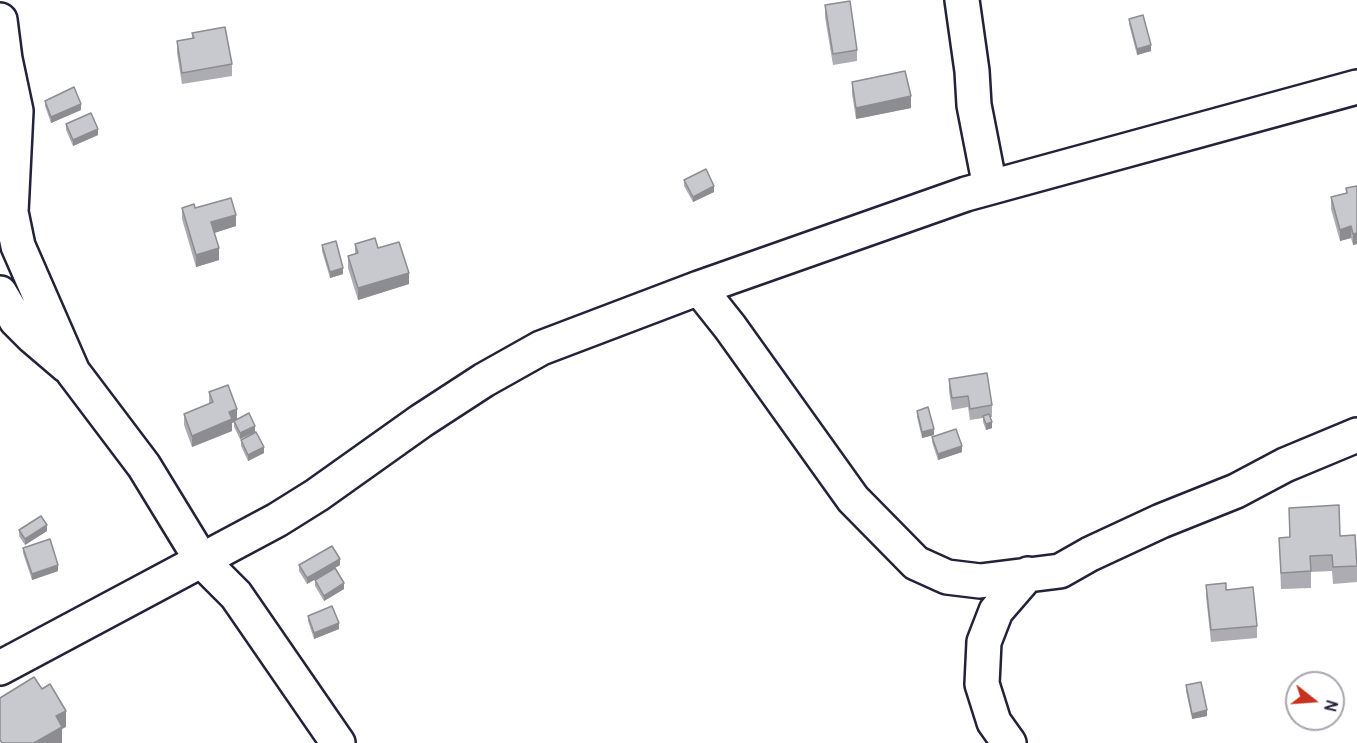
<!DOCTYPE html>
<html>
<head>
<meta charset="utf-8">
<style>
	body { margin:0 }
	#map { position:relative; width:1357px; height:743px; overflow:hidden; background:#fff; font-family:Pangolin,sans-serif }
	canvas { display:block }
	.north { position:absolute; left:1285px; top:671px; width:60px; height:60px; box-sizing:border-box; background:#fff; border:2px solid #a7a7b1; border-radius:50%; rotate:107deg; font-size:16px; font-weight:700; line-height:24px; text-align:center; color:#22223b }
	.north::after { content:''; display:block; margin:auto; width:21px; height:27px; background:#c8321e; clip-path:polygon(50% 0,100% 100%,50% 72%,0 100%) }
</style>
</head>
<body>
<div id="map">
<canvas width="1357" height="743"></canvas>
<div class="north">N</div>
</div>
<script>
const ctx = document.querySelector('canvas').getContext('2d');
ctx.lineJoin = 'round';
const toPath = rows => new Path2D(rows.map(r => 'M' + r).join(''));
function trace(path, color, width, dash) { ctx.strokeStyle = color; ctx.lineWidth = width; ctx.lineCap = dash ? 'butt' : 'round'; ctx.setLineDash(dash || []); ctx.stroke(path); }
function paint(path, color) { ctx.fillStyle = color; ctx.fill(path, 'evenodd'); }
const minor = toPath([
	[962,0,972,71,974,105,990,187],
	[0,20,5,59,16,111,11,212,18,246,73,372,144,466,202,561,236,595,338,743],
	[699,288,730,327,853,499,916,563,947,577,980,581,1060,571,1090,554,1161,521,1236,491,1285,465,1357,435],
	[0,293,16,320,33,337,67,366],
	[0,668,277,520,317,495,421,421,484,380,541,348,699,288,966,194,1357,87],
	[1009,743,994,722,982,684,984,642,996,611,1028,574]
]);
trace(minor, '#22223b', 38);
trace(minor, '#fff', 33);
paint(toPath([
	[825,5,857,50,857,61,833,65,825,17],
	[1129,19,1151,51,1137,55,1129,24],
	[192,33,232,64,232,76,182,84,177,53,177,41,192,38],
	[852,82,911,108,856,119,852,94],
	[45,101,81,110,51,123,45,106],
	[66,124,98,135,73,146,66,130],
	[684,180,714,192,693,202,684,186],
	[1357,186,1357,244,1353,245,1351,238,1340,241,1331,209,1331,197,1346,193,1346,188],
	[182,208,195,208,236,226,214,233,219,260,196,267,182,219],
	[355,244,378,248,409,284,358,300,348,268,348,256,355,254],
	[322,245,343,274,330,278,322,251],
	[949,379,992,405,992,417,990,417,992,428,986,430,983,422,983,418,970,420,968,407,952,410,949,391],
	[209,392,237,419,255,432,240,439,234,427,234,422,232,423,232,431,192,447,184,425,184,414,209,404],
	[917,411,934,435,922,438,917,417],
	[932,437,962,452,938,460,932,442],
	[241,440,264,453,248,461,241,446],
	[1289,508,1340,536,1357,564,1357,582,1333,584,1332,571,1311,572,1311,588,1281,589,1279,538,1289,537],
	[19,530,47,531,25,545,19,536],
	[23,548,58,571,32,580,23,553],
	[299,565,340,565,307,584,299,571],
	[315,580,344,589,324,601,315,586],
	[1206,585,1257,626,1257,638,1211,642,1206,596],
	[308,616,339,629,314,639,308,621],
	[1186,685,1207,716,1192,719,1186,691]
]), '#acacb2');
paint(toPath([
	[1151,45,1151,51,1137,55,1137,49],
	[911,96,911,108,856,119,856,108],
	[81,104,81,110,51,123,51,117],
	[98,129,98,135,73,146,73,140],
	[714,186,714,192,693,202,693,197],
	[236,215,236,226,211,234,211,222],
	[1351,226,1351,238,1340,241,1340,230],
	[1357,233,1357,244,1353,245,1353,234],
	[219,248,219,260,196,267,196,255],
	[343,268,343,274,330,278,330,272],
	[409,273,409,284,358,300,358,288],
	[237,409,237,421,232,423,232,431,192,447,192,436,229,412],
	[992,422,992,428,986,430,986,424],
	[255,426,255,432,240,439,240,433],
	[934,429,934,435,922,438,922,432],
	[962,446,962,452,938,460,938,454],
	[264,447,264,453,248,461,248,455],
	[47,525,47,531,25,545,25,539],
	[340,559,340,565,307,584,307,578],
	[58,565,58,571,32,580,32,574],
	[344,583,344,589,324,601,324,596],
	[339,623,339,629,314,639,314,633],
	[1207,710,1207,716,1192,719,1192,714],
	[66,711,66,727,62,729,62,743,34,743,56,716]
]), '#8c8c91');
const building = toPath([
	[850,1,857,50,833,54,825,5,850,1],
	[1143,15,1151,45,1137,49,1129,19,1143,15],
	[225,27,232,64,182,73,177,41,194,38,192,33,225,27],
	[905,71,911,96,856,108,852,82,905,71],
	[74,87,81,104,51,117,45,101,74,87],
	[91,113,98,129,73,140,66,124,91,113],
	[706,169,714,186,693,197,684,180,706,169],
	[1357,186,1357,233,1353,234,1351,226,1340,230,1331,197,1347,193,1346,188,1357,186],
	[231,198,236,215,211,222,219,248,196,255,182,208,194,204,195,208,231,198],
	[375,238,378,248,399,242,409,273,358,288,348,256,358,253,355,244,375,238],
	[336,241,343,268,330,272,322,245,336,241],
	[987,373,992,405,970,409,968,396,952,398,949,379,987,373],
	[228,385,237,409,229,412,232,419,192,436,184,414,213,402,209,392,228,385],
	[928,407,934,429,922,432,917,411,928,407],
	[249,413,255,426,240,433,234,421,249,413],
	[989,414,992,422,986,424,983,416,989,414],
	[956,429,962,446,938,454,932,437,956,429],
	[256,432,264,447,248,455,241,440,256,432],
	[1339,505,1340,536,1355,535,1357,566,1333,567,1332,555,1310,556,1311,571,1281,573,1279,538,1290,537,1289,508,1339,505],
	[41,516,47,525,25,539,19,530,41,516],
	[50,539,58,565,32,574,23,548,50,539],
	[332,546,340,559,307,578,299,565,332,546],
	[335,568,344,583,324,596,315,580,335,568],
	[1226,583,1226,590,1253,587,1257,626,1211,630,1206,585,1226,583],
	[332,606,339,623,314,633,308,616,332,606],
	[34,677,42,689,50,684,66,711,56,716,62,727,34,743,2,743,0,740,0,698,34,677],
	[1201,682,1207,710,1192,714,1186,685,1201,682]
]);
paint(building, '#c8c8cf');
trace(building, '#8c8c91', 1.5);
</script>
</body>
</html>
